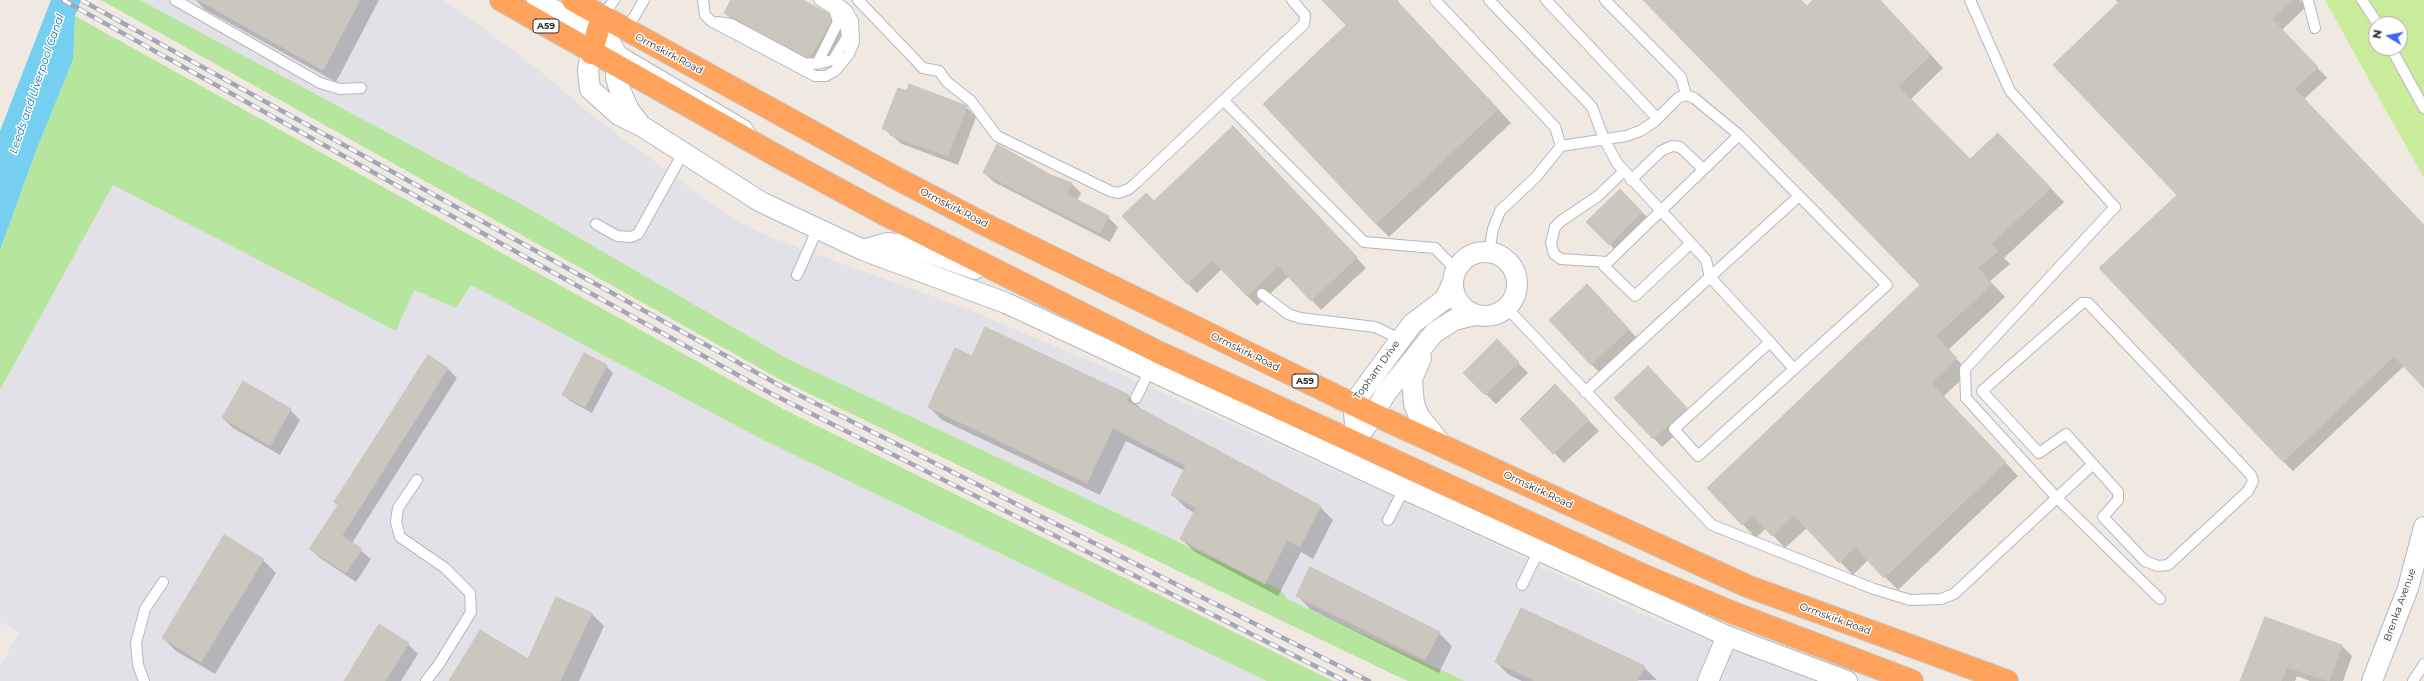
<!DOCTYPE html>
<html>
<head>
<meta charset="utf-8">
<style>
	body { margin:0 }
	#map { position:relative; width:2424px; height:681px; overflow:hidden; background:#efe9e1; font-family:Montserrat,sans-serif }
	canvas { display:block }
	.north { position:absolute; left:2368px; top:16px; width:40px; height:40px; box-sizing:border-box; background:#fff; border:1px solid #ababab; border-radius:50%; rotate:280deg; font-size:11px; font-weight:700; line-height:16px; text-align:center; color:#2e2e2e }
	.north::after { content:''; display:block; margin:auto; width:14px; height:18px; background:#4264fb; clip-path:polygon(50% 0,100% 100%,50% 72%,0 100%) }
</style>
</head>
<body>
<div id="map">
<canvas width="2424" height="681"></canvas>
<div class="north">N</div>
</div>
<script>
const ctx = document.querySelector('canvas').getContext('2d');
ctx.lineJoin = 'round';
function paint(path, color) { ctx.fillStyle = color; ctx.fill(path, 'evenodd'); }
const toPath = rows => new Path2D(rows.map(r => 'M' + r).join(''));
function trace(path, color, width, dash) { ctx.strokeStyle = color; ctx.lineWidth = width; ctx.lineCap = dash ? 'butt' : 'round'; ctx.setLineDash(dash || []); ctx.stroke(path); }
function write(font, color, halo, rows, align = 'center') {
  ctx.font = font + ' Montserrat,sans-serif'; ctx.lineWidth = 3; ctx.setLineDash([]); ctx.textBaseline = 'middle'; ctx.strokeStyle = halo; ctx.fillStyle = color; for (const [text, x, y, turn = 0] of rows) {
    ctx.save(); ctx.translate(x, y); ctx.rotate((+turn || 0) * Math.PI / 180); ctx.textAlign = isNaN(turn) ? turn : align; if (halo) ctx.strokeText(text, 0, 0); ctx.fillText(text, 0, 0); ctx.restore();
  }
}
paint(toPath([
	[140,0,442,0,459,10,536,68,598,120,734,220,772,238,967,309,1120,374,1395,497,1640,613,1815,681,1465,681,1287,599,1281,590,788,359,521,204],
	[113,185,396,331,414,290,456,308,471,285,767,442,1267,681,0,681,0,667,19,632,0,622,0,390]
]), '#e3e1e8');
paint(toPath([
	[101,0,140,0,521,204,788,359,1281,590,1287,599,1465,681,1408,681,1401,678,781,380],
	[75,16,783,409,1333,681,1267,681,767,442,471,285,456,308,414,290,396,331,113,185,0,390,0,250,37,148,73,60]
]), '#b6e59e');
paint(toPath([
	[2325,0,2424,0,2424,178,2389,116],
	[2376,24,2400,24,2400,48,2376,48]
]), '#c9ec9a');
paint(toPath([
	[51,0,81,0,75,16,73,60,37,148,0,250,0,131]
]), '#75cff0');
paint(toPath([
	[196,0,379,0,336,82,204,9],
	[732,0,801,0,828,15,842,29,844,35,824,69,738,26,725,13],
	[1324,0,1399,0,1397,1,1511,123,1389,237,1376,224,1348,25],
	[1644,0,1800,0,1807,7,1815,0,1880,0,1943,68,1910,100,1970,161,2011,147,2064,202,2004,258,2010,264,1990,281,2005,297,1948,350,1969,372,1943,397,2018,476,1898,590,1868,560,1853,575,1807,528,1785,548,1766,528,1756,538,1708,489,1922,285],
	[2116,0,2300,0,2307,6,2282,30,2327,78,2304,99,2424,226,2424,386,2404,366,2293,471,2283,461,2178,195,2119,4],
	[907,92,966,107,976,117,958,165,902,144,884,129],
	[1243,137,1366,268,1321,310,1289,276,1257,306,1222,269,1197,293,1187,283,1154,202],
	[984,173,1051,176,1072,184,1081,193,1077,201,1108,217,1118,227,1110,242,994,182],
	[1620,190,1652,222,1619,254,1588,222],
	[1597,296,1638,339,1601,374,1591,364],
	[1497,341,1528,373,1496,404,1464,373],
	[972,357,1128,396,1141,409,1320,507,1333,520,1313,559,1301,552,1278,596,1195,552,1181,539,1195,513,1186,508,1173,495,1185,471,1126,441,1100,495,942,420,929,407],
	[606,366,613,373,592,413,570,401,563,394],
	[448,369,457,378,352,543,371,559,356,582,320,558,310,549],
	[1656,376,1695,417,1662,447,1615,398],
	[1565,396,1599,431,1564,463,1521,419],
	[290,410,300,420,280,455,233,428,223,418],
	[263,560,276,573,215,674,176,651,163,638],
	[1297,595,1439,633,1452,646,1439,673,1310,609],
	[591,613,604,626,579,681,451,681,528,661],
	[2266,618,2342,646,2352,656,2343,681,2310,681,2297,676,2295,681,2242,681],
	[408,644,418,654,401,681,349,681],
	[1496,662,1644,667,1657,680,1522,681,1509,675]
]), '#0003');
const building = toPath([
	[198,0,360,0,323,70,198,0],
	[731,0,803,0,829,14,831,21,810,57,806,57,724,13,731,0],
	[1322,0,1396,0,1498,109,1376,224,1263,104,1346,25,1322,0],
	[1643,0,1801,0,1807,6,1813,0,1880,0,1931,55,1898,86,1970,159,1998,133,2051,188,1991,244,1998,251,1978,268,1992,284,1936,336,1957,358,1931,383,2006,462,1884,578,1855,547,1839,563,1794,515,1772,536,1753,516,1742,525,1707,488,1920,285,1643,0],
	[2121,0,2293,0,2272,19,2318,67,2295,89,2424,225,2424,388,2394,356,2283,462,2099,268,2177,195,2053,65,2121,0],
	[909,84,967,106,948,156,890,135,891,132,882,129,898,88,907,91,909,84],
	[1233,126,1357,257,1311,301,1278,266,1247,296,1212,260,1187,284,1122,216,1146,193,1154,201,1233,126],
	[997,144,1051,175,1072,183,1066,194,1109,216,1100,233,983,173,997,144],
	[1620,189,1642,212,1609,245,1586,222,1620,189],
	[1587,284,1629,329,1591,365,1549,320,1587,284],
	[985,327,1129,395,1126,401,1321,506,1300,547,1287,540,1265,584,1180,539,1196,508,1171,495,1186,466,1113,428,1087,483,928,407,955,348,972,356,985,327],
	[1497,339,1519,362,1485,395,1463,373,1497,339],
	[584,353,607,365,585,407,562,395,584,353],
	[428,355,448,368,342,536,362,549,346,573,309,549,338,505,334,502,428,355],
	[1648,366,1687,408,1653,439,1614,398,1648,366],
	[243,381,291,409,270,446,222,418,243,381],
	[1555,384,1589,420,1553,454,1520,419,1555,384],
	[224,535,264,559,201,662,162,638,224,535],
	[1310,567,1440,632,1425,660,1296,596,1310,567],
	[556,597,592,613,560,681,449,681,480,630,528,659,556,597],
	[1521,608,1645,666,1637,681,1535,681,1495,662,1521,608],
	[2265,617,2342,645,2329,681,2287,667,2281,681,2240,681,2265,617],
	[379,624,409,643,385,681,344,681,379,624]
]);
paint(building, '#cbc7bf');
trace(building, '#cbc5ba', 1);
const lane = toPath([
	[175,0,320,83,340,89,361,88],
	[614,0,602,17,621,52,746,126,753,137],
	[703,0,705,15,711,21,815,76,826,76,835,71,849,54,854,42,853,21,847,10,834,0],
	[858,0,923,68,939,71,947,82,971,101,997,136,1110,191,1118,193,1129,189,1137,182,1304,24,1305,15,1292,0],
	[1435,0,1555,127,1561,146,1536,177,1500,211,1493,229,1489,252],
	[1489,0,1592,107,1604,139,1617,163,1700,253,1706,260,1710,277,1799,196],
	[1546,0,1657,118],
	[1605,0,1681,77,1686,95],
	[1970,0,2010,91,2115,207,1965,369,1966,398,2056,497,2160,599],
	[2308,0,2315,28],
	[2362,0,2378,24],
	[718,22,731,24,804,63,817,64,833,60,847,37,845,22,835,10,819,0],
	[626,31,644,0],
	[2391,48,2424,108],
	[817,64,838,22,835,12],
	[1224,101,1364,242,1435,248,1456,270],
	[1561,146,1626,136,1640,131,1654,122,1678,98,1686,95,1694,98,1739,135,1887,285,1698,456,1674,429,1770,342,1710,277,1585,392],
	[1631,180,1661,151,1672,146,1680,147,1703,169],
	[596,224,617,236,631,237,638,234,683,153],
	[1691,243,1635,296,1604,266,1739,135],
	[1608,262,1561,259,1554,254,1551,243,1555,227,1561,221,1598,196,1624,171],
	[797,275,817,230],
	[1262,294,1288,314,1300,318,1375,327,1400,339],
	[2082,303,2088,303,2251,475,2253,481,2248,491,2168,565,2158,566,2145,561,2103,517,2118,500,2118,492,2066,434,2039,453,1982,391,2082,303],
	[1507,308,1712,525,1874,589,1910,600,1941,599,1954,594,2093,464],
	[1770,342,1794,369],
	[1136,398,1150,370],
	[417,480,398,508,396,522,400,537,445,568,470,593,471,612,439,664,426,681],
	[1388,520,1404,489],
	[1522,585,1539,550],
	[144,681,138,665,136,643,145,609,163,582],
	[2413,681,2424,664]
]);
const street = toPath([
	[537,0,597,35,617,66,616,78,619,88,629,110,639,123],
	[591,53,588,70,590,89,619,115,643,127,761,202,863,250,1006,303,1404,489,1727,636,1847,681],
	[863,250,887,243,907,245,975,269],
	'1453 284a32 32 0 1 1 64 0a32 32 0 1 1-64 0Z',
	[1421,358,1412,379,1414,404,1419,416,1443,446],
	[1365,428,1386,393,1434,333,1454,320,1475,315],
	[1357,442,1353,404,1412,324,1445,299,1453,282],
	[1708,681,1727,636],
	[2372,681,2408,588,2424,527]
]);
const highway = toPath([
	[501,0,777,156,884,214,1158,352,1645,576,1736,614,1912,681],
	[573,0,896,178,988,226,1373,414,1747,586,2007,681],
	[591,53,602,17]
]);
trace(lane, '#b4b7c1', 12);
trace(street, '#b4b7c1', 22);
trace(highway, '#c9c9c9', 24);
trace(lane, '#fff', 10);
trace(street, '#fff', 20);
trace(highway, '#ffa35c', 22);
const rail = toPath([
	[63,0,772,394,1345,681],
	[81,0,777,384,1369,681]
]);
trace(rail, '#a3a6b8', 4.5);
trace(rail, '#fff', 3, [9]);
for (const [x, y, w] of [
	[546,26,26],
	[1305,381,26]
]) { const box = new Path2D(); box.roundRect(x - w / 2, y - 7, w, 14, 3); ctx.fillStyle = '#fff'; ctx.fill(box); trace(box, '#2e2e2e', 1); }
write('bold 9px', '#2e2e2e', null, [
	["A59",546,26],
	["A59",1305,381]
]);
write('10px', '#2e2e2e', '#fff', [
	["Ormskirk Road",669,54,28],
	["Ormskirk Road",954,208,27],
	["Ormskirk Road",1245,352,26],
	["Topham Drive",1377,370,-54],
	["Ormskirk Road",1538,490,25],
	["Brenka Avenue",2400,605,-70],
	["Ormskirk Road",1835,619,20]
]);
write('italic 11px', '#0d6fa3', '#fff', [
	["Leeds and Liverpool Canal",37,84,-71]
]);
</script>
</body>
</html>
